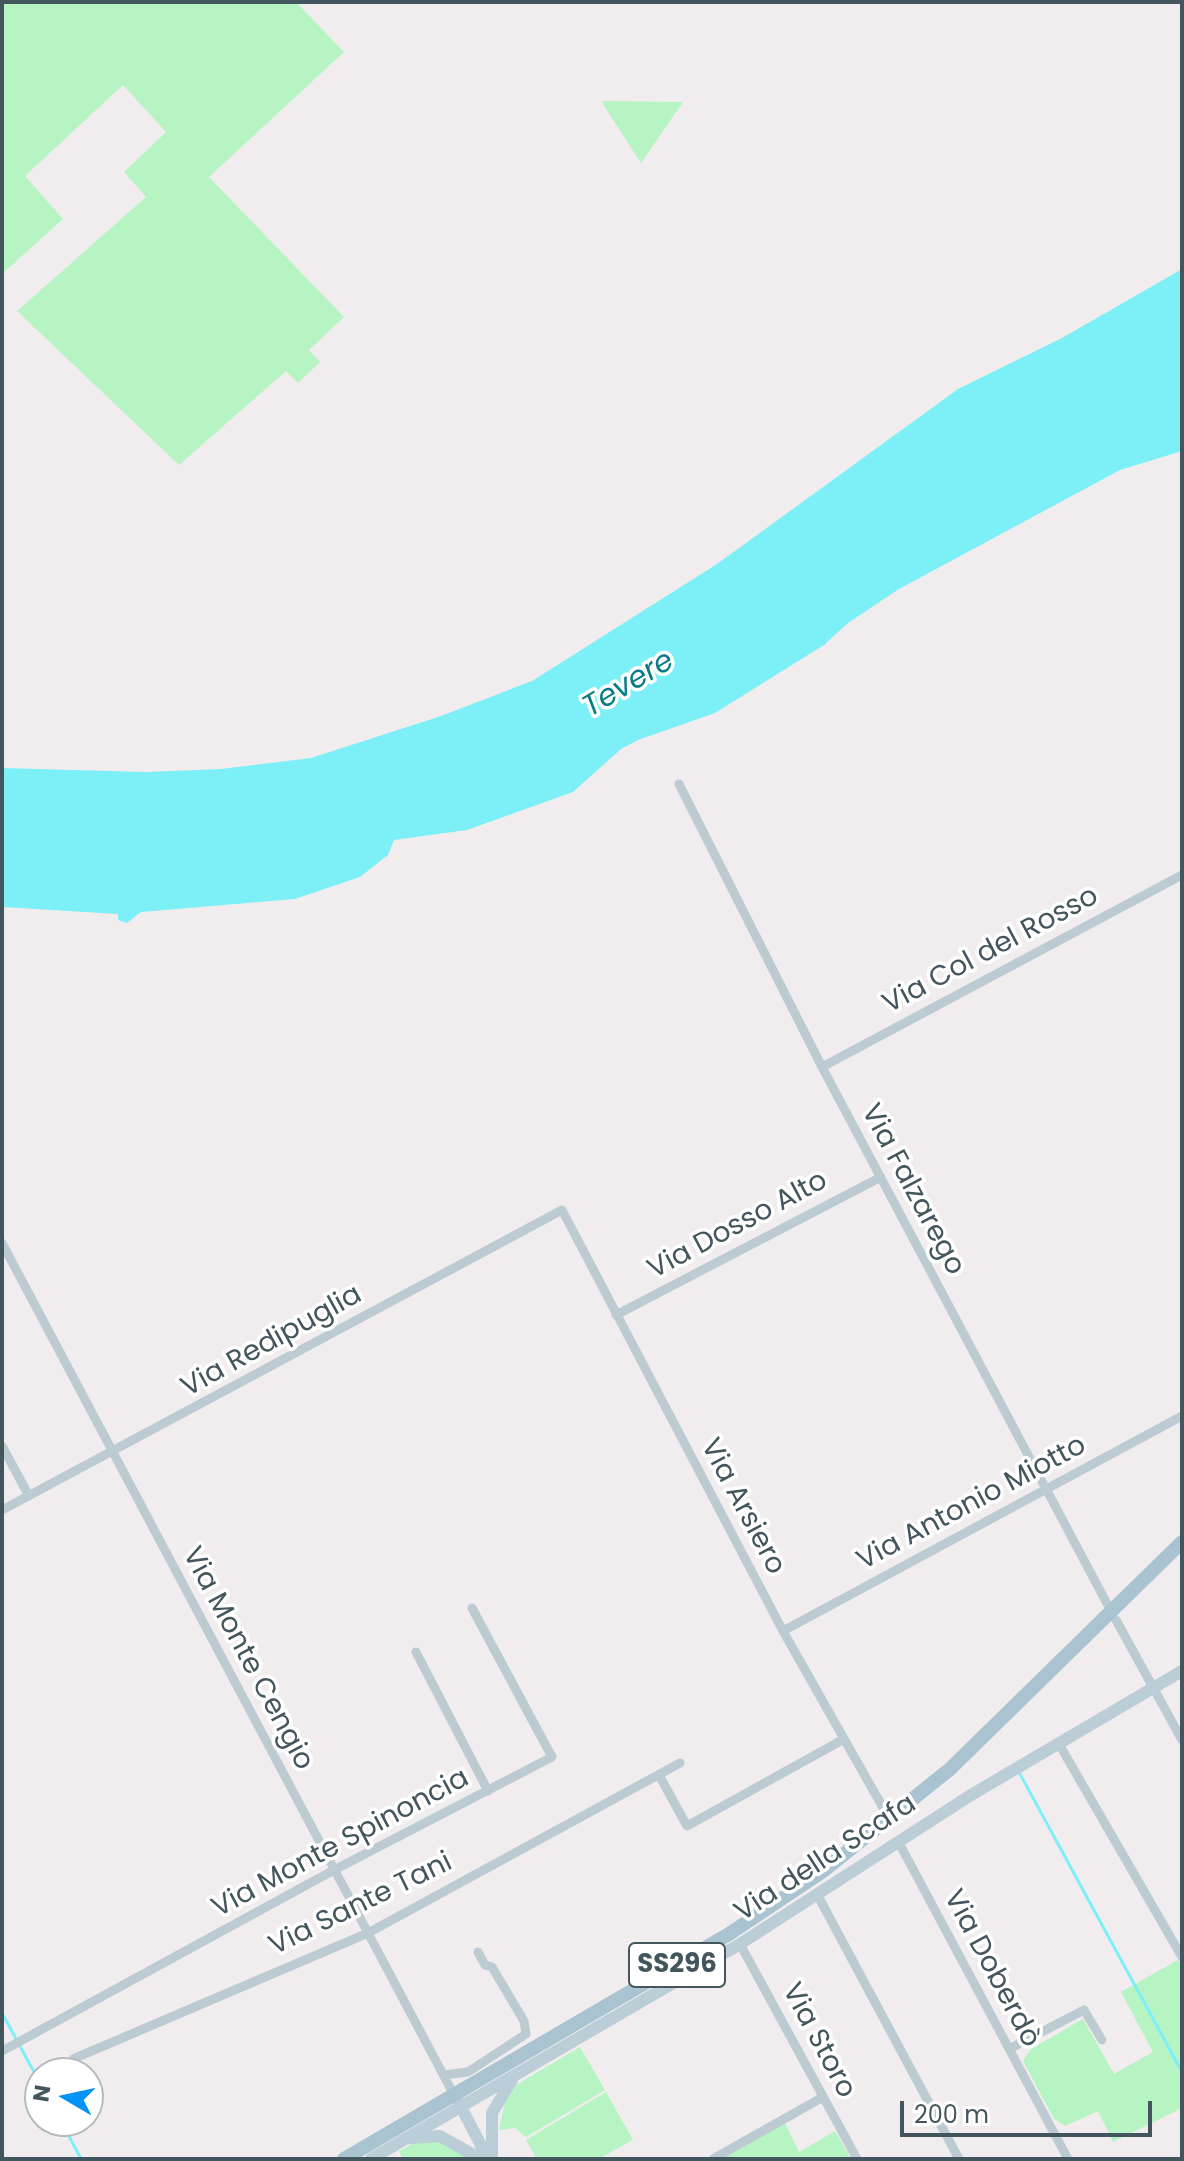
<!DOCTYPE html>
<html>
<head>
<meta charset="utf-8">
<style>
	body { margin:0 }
	#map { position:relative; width:1184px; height:2161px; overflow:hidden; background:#f1edee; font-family:Poppins,sans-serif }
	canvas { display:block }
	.frame { position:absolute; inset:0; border:4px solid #43555d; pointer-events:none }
	.north { position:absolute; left:24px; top:2057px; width:80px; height:80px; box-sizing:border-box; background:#fff; border:2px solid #b4bbbe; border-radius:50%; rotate:279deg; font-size:22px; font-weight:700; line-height:32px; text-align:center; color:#43555d }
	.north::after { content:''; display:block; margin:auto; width:28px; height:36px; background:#0392f5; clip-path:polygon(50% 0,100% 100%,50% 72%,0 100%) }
	.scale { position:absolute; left:900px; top:2101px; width:252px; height:36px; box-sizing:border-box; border:4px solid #43555d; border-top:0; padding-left:10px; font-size:24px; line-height:28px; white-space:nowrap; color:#43555d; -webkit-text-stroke:6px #fff; paint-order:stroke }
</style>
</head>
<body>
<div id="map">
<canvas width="1184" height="2161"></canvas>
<div class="frame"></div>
<div class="north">N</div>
<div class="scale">200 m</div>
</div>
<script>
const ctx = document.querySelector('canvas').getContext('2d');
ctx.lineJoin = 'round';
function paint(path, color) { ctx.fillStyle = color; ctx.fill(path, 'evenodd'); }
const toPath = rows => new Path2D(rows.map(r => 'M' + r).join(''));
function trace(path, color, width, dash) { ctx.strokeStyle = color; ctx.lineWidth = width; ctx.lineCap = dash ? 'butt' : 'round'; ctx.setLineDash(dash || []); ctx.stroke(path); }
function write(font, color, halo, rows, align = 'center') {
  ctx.font = font + ' Poppins,sans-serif'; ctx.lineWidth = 7; ctx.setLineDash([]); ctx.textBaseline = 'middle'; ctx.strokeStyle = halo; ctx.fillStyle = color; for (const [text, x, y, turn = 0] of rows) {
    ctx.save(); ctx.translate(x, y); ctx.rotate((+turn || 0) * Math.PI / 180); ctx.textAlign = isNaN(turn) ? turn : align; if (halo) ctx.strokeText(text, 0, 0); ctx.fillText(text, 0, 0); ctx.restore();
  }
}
paint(toPath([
	[2,2,296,2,344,52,209,177,344,317,309,350,320,362,298,383,286,371,179,465,17,311,146,197,124,172,166,132,123,85,25,176,63,219,2,274],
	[601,101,683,102,641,163],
	[1178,1960,1182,1966,1182,2108,1113,2142,1098,2111,1065,2126,1054,2119,1023,2061,1031,2049,1083,2019,1114,2074,1153,2052,1121,1992],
	[580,2047,605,2090,526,2137,515,2128,499,2130,505,2101,516,2085],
	[606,2092,633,2140,598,2159,537,2159,526,2140],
	[785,2123,799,2152,835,2131,851,2159,719,2159],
	[435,2141,444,2143,470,2159,403,2159,399,2151,416,2142]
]), '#b6f4c4');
paint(toPath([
	[1182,269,1182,451,1120,470,899,589,848,623,824,645,715,713,638,740,621,749,573,792,467,830,394,840,388,855,360,877,295,899,141,912,127,923,118,920,118,914,2,907,2,768,146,772,221,769,311,758,441,716,532,681,717,564,958,389,1062,338]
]), '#7df0f7');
trace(toPath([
	[1020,1774,1182,2072],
	[2,2013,40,2083],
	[61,2121,81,2159]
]), '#7df0f7', 3);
trace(toPath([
	[679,784,822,1067,1112,1613],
	[822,1067,1182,875],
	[2,1243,454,2095],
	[616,1315,881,1177],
	[2,1446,29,1496],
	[2,1510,562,1210,783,1631,890,1820],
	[1116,1620,1182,1740],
	[783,1631,1182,1416],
	[416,1652,488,1791],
	[1059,1744,1182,1957],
	[659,1775,687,1826,844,1739],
	[898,1841,1068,2159],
	[818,1896,959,2159],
	[740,1944,857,2159],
	[1009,2049,1084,2010,1102,2040],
	[2,2051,334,1870,552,1757,472,1608],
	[73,2059,368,1933,680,1763],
	[444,2075,468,2072,526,2034,524,2021,492,1967,485,1965,478,1952],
	[713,2159,823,2097]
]), '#bccbd2', 9);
trace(toPath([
	[458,2101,488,2159],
	[411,2138,440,2136,481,2159],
	[371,2159,740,1944,971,1795,1182,1671],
	[492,2159,492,2113,512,2080]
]), '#bbcdd7', 12);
trace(toPath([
	[344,2159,729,1934,823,1871,950,1769,1182,1542]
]), '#a9c3d0', 14);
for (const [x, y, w] of [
	[677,1965,96]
]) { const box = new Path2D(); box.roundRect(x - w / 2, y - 22, w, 44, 6); ctx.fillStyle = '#fff'; ctx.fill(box); trace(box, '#43555d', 2); }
write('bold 26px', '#43555d', null, [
	["SS296",677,1965]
]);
write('28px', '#43555d', '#fff', [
	["Via Col del Rosso",991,951,-28],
	["Via Falzarego",912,1190,62],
	["Via Dosso Alto",738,1226,-28],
	["Via Redipuglia",272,1342,-29],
	["Via Antonio Miotto",972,1504,-28],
	["Via Arsiero",742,1507,62],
	["Via Monte Cengio",247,1659,62],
	["Via Monte Spinoncia",341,1844,-28],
	["Via della Scafa",826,1859,-33],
	["Via Sante Tani",361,1905,-26],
	["Via Doberdò",991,1969,62],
	["Via Storo",818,2041,62]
]);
write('italic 30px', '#057c83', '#fff', [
	["Tevere",629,685,-31]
]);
</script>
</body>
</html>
